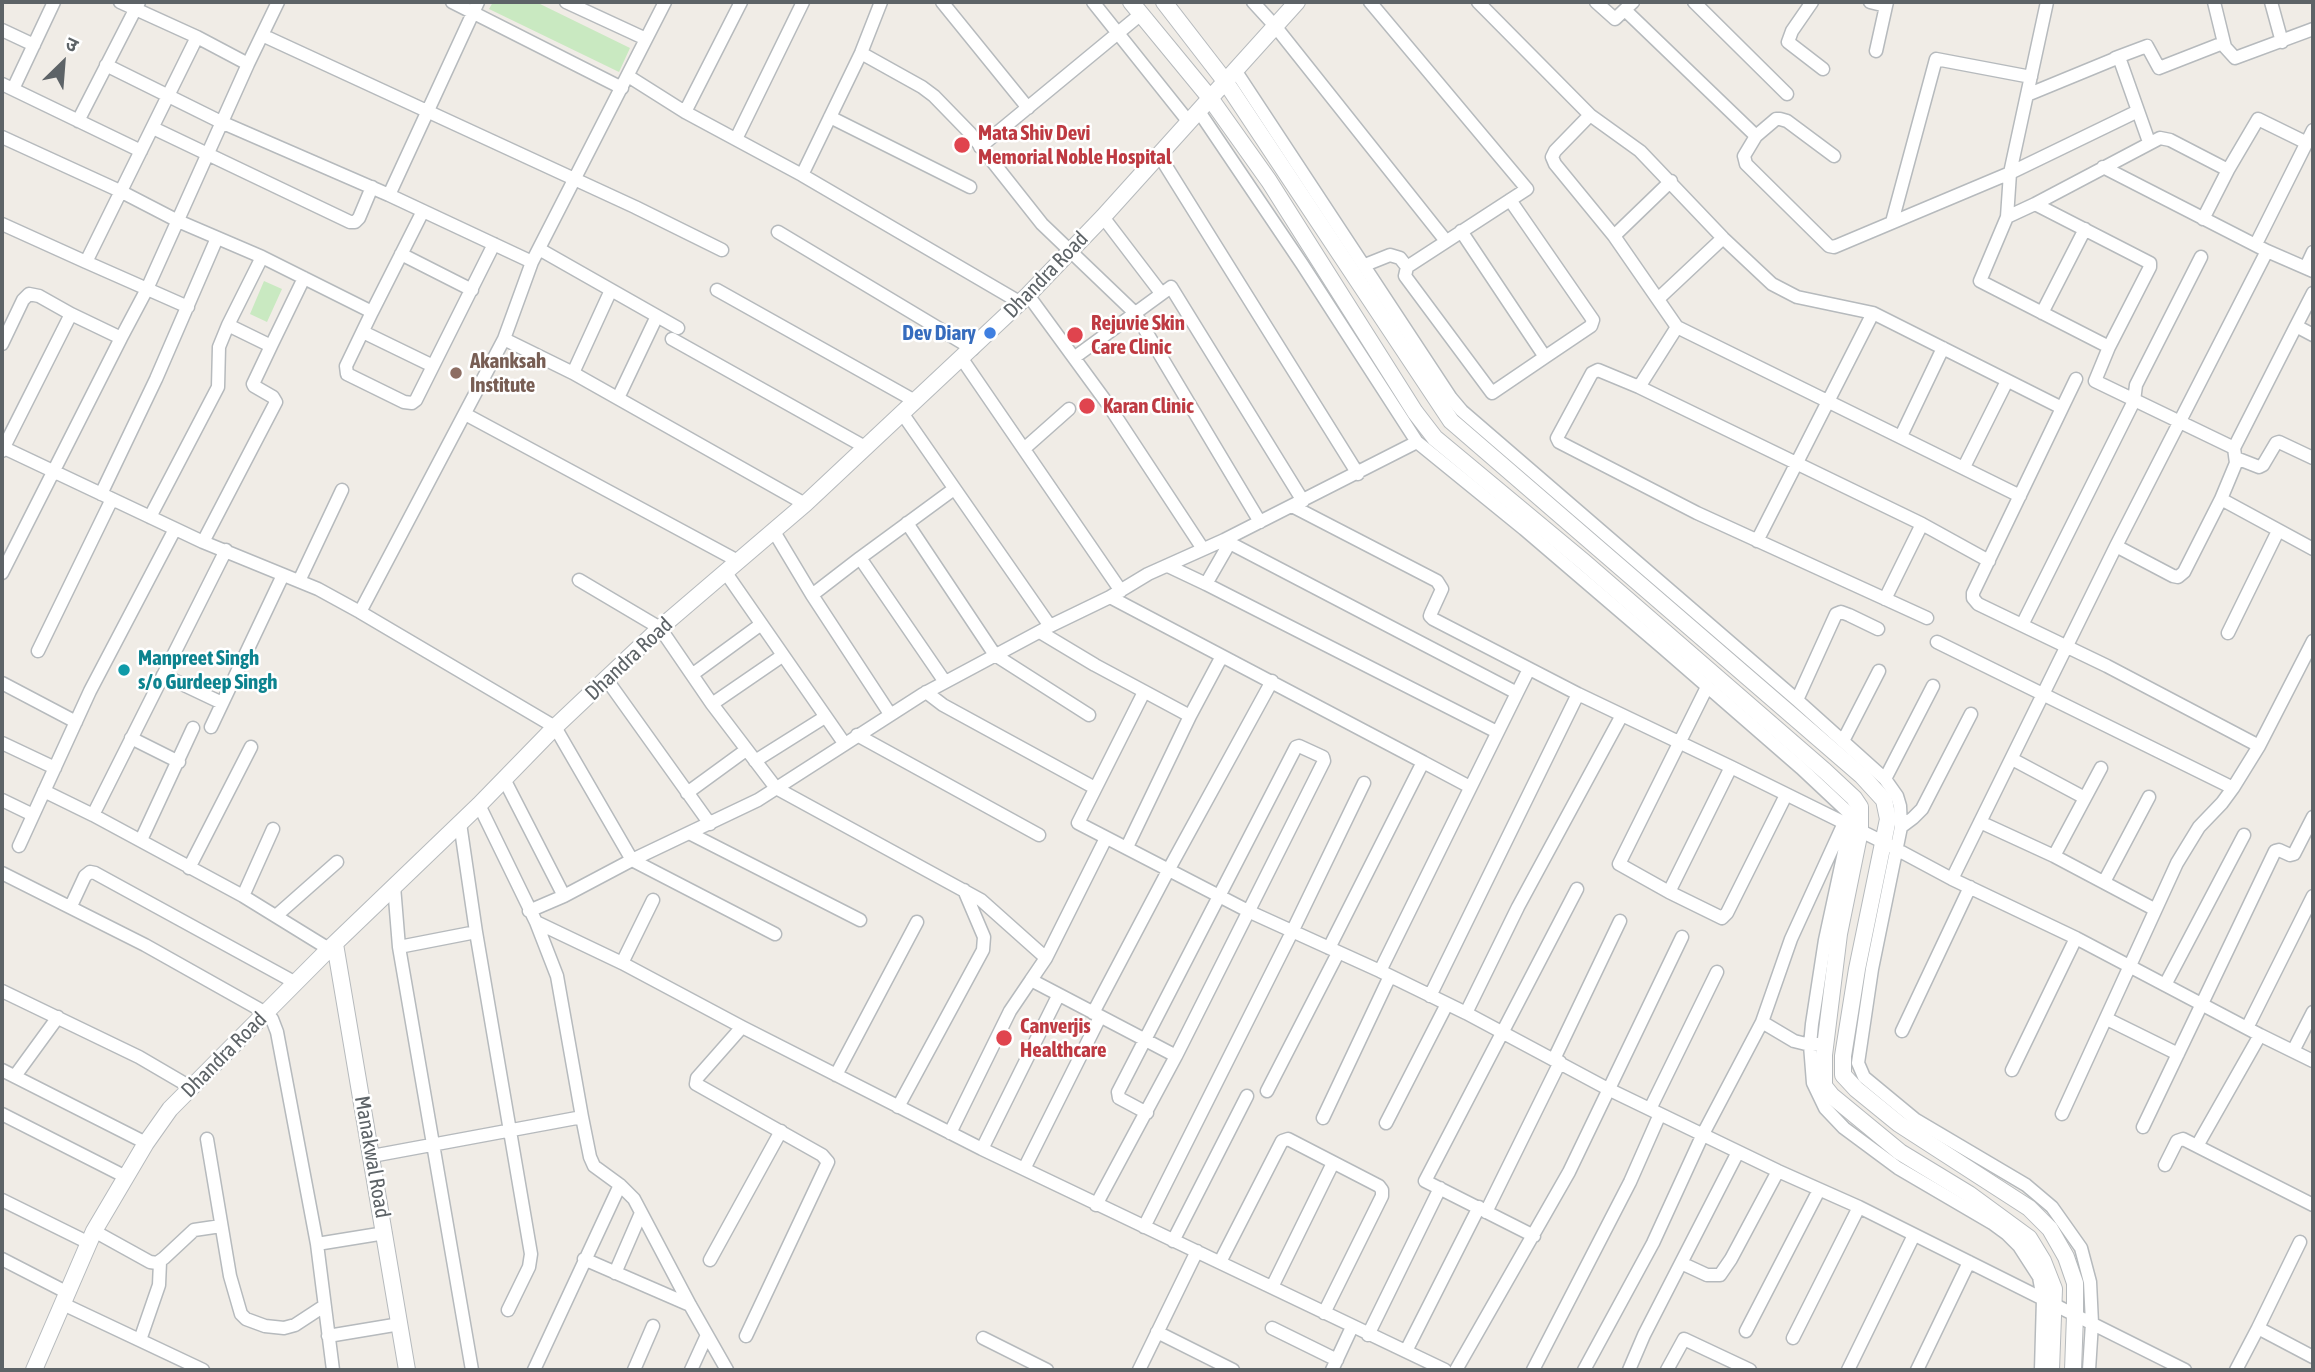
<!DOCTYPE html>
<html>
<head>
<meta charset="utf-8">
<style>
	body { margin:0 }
	#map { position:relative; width:2315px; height:1372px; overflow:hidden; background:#f0ece6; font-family:"Asap Condensed","Noto Sans Devanagari",sans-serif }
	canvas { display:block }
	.frame { position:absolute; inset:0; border:4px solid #5d6367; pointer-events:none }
	.north { position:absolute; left:28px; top:28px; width:70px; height:70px; -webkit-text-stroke:5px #fff; paint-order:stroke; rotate:25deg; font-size:19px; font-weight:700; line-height:28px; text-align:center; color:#5d6367 }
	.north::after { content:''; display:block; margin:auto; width:24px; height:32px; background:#5d6367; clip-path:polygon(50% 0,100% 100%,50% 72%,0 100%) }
</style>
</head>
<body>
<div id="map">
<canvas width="2315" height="1372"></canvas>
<div class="frame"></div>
<div class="north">उ</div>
</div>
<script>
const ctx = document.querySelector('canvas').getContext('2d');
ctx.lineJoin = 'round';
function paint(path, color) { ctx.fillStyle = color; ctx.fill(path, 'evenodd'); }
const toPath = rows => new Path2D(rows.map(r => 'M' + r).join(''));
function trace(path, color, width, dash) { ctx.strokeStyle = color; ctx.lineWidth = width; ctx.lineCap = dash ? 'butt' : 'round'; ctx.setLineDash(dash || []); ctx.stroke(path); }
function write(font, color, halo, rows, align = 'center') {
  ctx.font = font + ' "Asap Condensed",sans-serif'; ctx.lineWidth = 5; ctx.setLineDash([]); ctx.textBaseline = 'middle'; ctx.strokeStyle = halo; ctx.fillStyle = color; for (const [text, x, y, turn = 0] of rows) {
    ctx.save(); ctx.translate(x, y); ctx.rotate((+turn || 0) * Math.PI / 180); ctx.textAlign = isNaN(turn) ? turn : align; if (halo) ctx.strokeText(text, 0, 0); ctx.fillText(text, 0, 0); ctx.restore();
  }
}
paint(toPath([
	[493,2,536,2,630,48,619,72,489,9],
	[264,281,282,289,267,322,250,314]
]), '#c9e9c1');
const minor = toPath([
	[120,2,197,37],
	[452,2,622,88],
	[566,2,646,39],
	[942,2,1028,108],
	[1093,2,1188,121],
	[1253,2,1275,26,1446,241],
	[1478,2,1590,115,1555,151,1552,157,1555,164,1614,236,1677,327,2020,496],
	[1596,2,1615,19,1633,2],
	[1694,2,1787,94],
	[1812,2,1792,31,1788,42,1823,69],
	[1870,2,1886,6,1887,2],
	[2047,2,2010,173,2007,217,2035,204,2160,138,2170,140,2228,170],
	[2214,2,2225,47,2235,58,2313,29],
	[2271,2,2282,42],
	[1625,10,1756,136,1744,156,1746,164,1829,246,1834,247,2010,173,2138,111],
	[2,30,34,45],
	[262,35,635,207,722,250],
	[1876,51,1886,6],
	[861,53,922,87,934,96,970,133,1042,224,1135,313,1260,522],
	[2115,58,2147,46,2159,68,2223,43],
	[106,65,221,122,389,195,532,262,665,2],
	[1235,70,1451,398,1462,411,1797,700,1885,779,1897,796,1900,806,1901,827,1872,969,1858,1063,1864,1077,1916,1120,2026,1185,2052,1207,2081,1248,2090,1282,2092,1323,2089,1370],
	[628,76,685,112,802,175,1021,303],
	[2,84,141,151],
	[13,89,54,2],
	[2027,95,2117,58,2120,60,2149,142],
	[1198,110,1302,264,1417,442,1524,529,1663,648,1801,768,1850,814,1851,820,1825,940,1812,1024,1810,1045,1813,1083,1825,1108,1844,1128,1898,1168,1992,1223,2007,1234,2019,1246,2039,1277,2043,1299,2041,1370],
	[685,112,741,2],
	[1590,115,1640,151,1723,238,1772,284,1797,297,1873,313,2062,408],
	[830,117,970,187],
	[78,121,139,2],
	[153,128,350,222,355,222,359,218,372,187],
	[1756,136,1776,119,1780,119,1787,121,1834,156],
	[2,137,120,191,178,221,262,257,372,312,423,211],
	[736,139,803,2],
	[980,147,1141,14],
	[1159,155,1358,474],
	[2103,167,2267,251,2313,271],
	[802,175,861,53,881,2],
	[389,195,478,2],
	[2035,204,2150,263,2150,267,2109,347,2095,381,2234,448],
	[1103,217,1161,293],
	[2007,217,1980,281,2109,347],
	[2203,219,2228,170,2258,119,2307,143],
	[1892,222,1936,59,2031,77],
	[2,224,86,262,197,37,248,64,278,2],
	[1461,231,1545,357,1591,326,1593,320,1510,200],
	[778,232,973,349],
	[1614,236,1671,181],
	[2256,244,2313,130],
	[539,249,678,328],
	[401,254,472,290],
	[262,257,228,325,271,346,304,278],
	[86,262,188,307],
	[1365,265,1390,255,1400,258,1407,267,1527,189,1370,2],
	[1407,267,1405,276,1492,393,1545,357],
	[2306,267,2313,252],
	[717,290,915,401],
	[1028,295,1107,403,1203,549],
	[1658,299,1723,238],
	[372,312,346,366,347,374,404,402,412,403,416,400,494,244],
	[2042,313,2085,229],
	[2296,326,2313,293],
	[363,332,433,366],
	[121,338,147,289,248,64],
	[504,339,573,373,805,504],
	[672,339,865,447],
	[2,344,23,300,29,294,39,296,71,314],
	[1075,357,1171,287,1303,501],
	[962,359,1121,591],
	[573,373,611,290],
	[2076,379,1973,593,1973,598,1978,604,2107,666,2259,746],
	[1639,387,1677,327],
	[618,398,657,316],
	[902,413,1050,626],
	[465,414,738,561],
	[1901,436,1943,348],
	[2,447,203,542,318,589,360,612,555,727,632,860,775,934],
	[1025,448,1069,409],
	[2,451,71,314,121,338,2,573],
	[2236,458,2259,467,2263,465,2276,443,2279,442,2313,458],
	[1964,467,2007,381],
	[101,494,156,379,217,238],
	[2221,499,2236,463,2234,448,2296,326,2313,335],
	[1292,506,1437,581,1442,589,1431,613,1430,616,1433,619,1578,694,1731,767,1883,842,1952,879,2076,938,2260,1035,2313,1061],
	[150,517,218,387,219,347,228,325],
	[907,523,995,655,1089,715],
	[773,530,812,595,890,714],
	[1224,540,1517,693,1529,669],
	[1757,541,1873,313],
	[203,542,276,402,273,397,254,386,253,384,271,346],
	[1229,544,1206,584,1497,732],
	[2116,546,2173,576,2178,577,2184,572,2221,499,2313,549],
	[226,550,93,815,243,896,329,949],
	[1168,566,1206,584],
	[726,573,844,743],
	[579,580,660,628,712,704,776,788,981,900,1046,958],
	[299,581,342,490],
	[812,595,860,558],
	[1110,597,1423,762,1329,948],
	[1885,599,1922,524],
	[360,612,504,339,532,262],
	[1927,618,1697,513,1559,442,1557,438,1592,373,1598,370,1639,387,1922,524,1989,561],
	[2022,625,2134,401,2136,385,2201,257],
	[1040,632,1095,665,1190,716],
	[2228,633,2278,531],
	[1937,642,2233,788,2259,746,2313,641],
	[38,651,112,499],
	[693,674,760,625],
	[163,675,222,703],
	[607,680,710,824],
	[945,682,860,558,954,489],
	[2,683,76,722],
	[1707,687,1619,864,1669,892,1722,918,1727,913,1786,795],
	[926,692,943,705,1095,788],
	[1144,692,1078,823,1250,912,1380,971,1466,1013,1608,1089,1778,1171,1859,1207,2185,1370],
	[1797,700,1836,614,1841,612,1849,615,1878,629],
	[712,704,782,656],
	[211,727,283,575],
	[857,735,1039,835],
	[131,738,179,762],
	[1843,741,1879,671],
	[2,743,55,768],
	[2012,759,2085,798],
	[755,761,825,717],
	[1423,762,1470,787],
	[504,779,564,896],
	[1885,779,1933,686],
	[44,791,93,815],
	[687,793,746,750],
	[2,800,33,815],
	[1980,822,2054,856,2154,909],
	[460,823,476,932],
	[1901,827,1913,818,1922,809,1971,714],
	[691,834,860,920],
	[141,840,193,728],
	[19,846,90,691,175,529],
	[1127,847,1190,716,1222,656],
	[2054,856,2101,768],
	[189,868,251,747],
	[2,873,145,945,266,1013,272,1019,277,1032,317,1244,333,1370],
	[1952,879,2116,546,2267,251],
	[2104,882,2149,797],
	[394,886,399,947,472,1370],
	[1669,892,1731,767],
	[243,896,273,829],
	[71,906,85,876,90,872,95,873,296,983],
	[529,911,564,896,632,860,758,800,923,694,1050,626,1110,597,1148,574,1224,540,1417,442],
	[277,915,337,862],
	[536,922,622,963,742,1027,982,1149,1445,1370],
	[399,947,476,932,531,1254,529,1267,508,1310],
	[622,963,653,900],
	[1380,971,1517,693],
	[2165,985,2244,835],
	[2,991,139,1057,192,1088],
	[1430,996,1578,694],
	[1093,1013,1169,869,1272,681],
	[1466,1013,1518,907,1622,715],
	[2107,1019,2178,1054],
	[1762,1022,1794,1041,1810,1045,1818,1044],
	[742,1027,697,1078,696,1084,822,1155,828,1162,746,1336],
	[2247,1028,2313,896],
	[1902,1031,1970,887],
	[2293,1051,2313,1012],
	[1554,1059,1620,921],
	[2,1070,146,1143],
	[2012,1070,2076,938],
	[836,1075,917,922],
	[15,1076,58,1017],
	[1267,1091,1338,953],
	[898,1107,983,950,984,937,964,890],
	[1650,1109,1717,972],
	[1147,1113,1119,1098,1118,1092,1296,747,1299,746,1323,757,1324,761,1176,1056],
	[2,1114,126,1177],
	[2062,1114,2177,863,2199,827,2222,803,2233,788],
	[582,1117,590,1157,594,1166,620,1185,634,1199,690,1305,727,1370],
	[1323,1118,1390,976],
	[1386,1123,1447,1004],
	[2143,1127,2275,851,2279,850,2290,855,2294,854,2313,817],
	[950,1133,1010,1011,1031,980],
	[207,1139,230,1276,241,1314,246,1319,265,1326,284,1328,295,1325,324,1306],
	[2197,1146,2260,1035],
	[982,1149,1058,996],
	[372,1156,582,1117,557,976,536,922,479,805],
	[2165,1165,2177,1141,2183,1139,2313,1205],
	[1024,1169,1100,1017],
	[2,1200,89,1243],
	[1096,1205,1176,1056,1031,980,1046,958,1106,838],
	[1486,1212,1560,1062],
	[1144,1227,1292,932,1364,783],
	[94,1231,150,1262,157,1263,164,1258,194,1230,221,1226],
	[1534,1236,1425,1181,1577,889],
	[1173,1241,1247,1096],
	[317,1244,385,1233],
	[2,1259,68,1293],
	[584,1259,690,1305],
	[710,1260,781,1131],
	[1220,1262,1282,1141,1288,1139,1379,1186,1382,1190,1382,1196,1324,1313],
	[1681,1263,1707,1275,1720,1275,1731,1259,1778,1171],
	[615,1273,641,1213],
	[1272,1287,1333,1163],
	[63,1304,203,1370],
	[1272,1328,1337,1360],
	[2258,1328,2300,1242],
	[1746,1331,1819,1190],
	[1157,1332,1233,1370],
	[1368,1335,1440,1188],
	[328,1336,400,1324],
	[983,1338,1047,1370],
	[1793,1338,1859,1207],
	[140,1340,159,1285,160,1262],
	[1406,1351,1479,1207],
	[534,1370,620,1185],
	[634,1370,653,1326],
	[691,1370,707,1335],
	[1139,1370,1197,1251],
	[1332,1370,1352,1327],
	[1456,1370,1569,1172,1682,937],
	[1533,1370,1630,1182,1660,1114],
	[1584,1370,1653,1243,1703,1134,1762,1022,1791,939,1844,823],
	[1629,1370,1644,1335,1738,1152],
	[1667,1370,1684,1339,1750,1370],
	[1848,1370,1914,1235],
	[1917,1370,1969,1262],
	[2236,1370,2258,1328,2313,1357]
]);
const tertiary = toPath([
	[1131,2,1210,98,1269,181,1415,412,1435,438,1584,562,1825,771,1854,798,1860,807,1860,831,1839,934,1824,1055,1824,1086,1832,1096,1900,1152,1969,1194,2029,1238,2043,1261,2054,1289,2051,1370],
	[1164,2,1225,81,1451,421,1862,776,1884,800,1888,819,1857,969,1843,1056,1843,1075,1856,1089,1899,1124,2029,1208,2050,1229,2066,1257,2075,1283,2075,1315,2073,1370],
	[335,944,407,1370],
	[34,1370,94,1231,146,1143,170,1109,329,949,479,805,555,727,660,628,805,504,1028,295,1103,217,1297,2]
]);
trace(minor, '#b6babd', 15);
trace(tertiary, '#b6babd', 18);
trace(minor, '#fff', 12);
trace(tertiary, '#fff', 16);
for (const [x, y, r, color] of [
	[962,145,9,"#e0444e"],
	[990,333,7,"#3f7fe0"],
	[1075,335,9,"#e0444e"],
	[456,373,7,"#8d6e63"],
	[1087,406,9,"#e0444e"],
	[124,670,7,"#0f9aa8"],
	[1004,1038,9,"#e0444e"]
]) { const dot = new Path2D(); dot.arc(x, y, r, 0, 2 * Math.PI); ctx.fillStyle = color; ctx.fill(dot); trace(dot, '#fff', 2.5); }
write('bold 21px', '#be3a42', '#fff', [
	["Mata Shiv Devi",978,133],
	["Memorial Noble Hospital",978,157],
	["Rejuvie Skin",1091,323],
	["Care Clinic",1091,347],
	["Karan Clinic",1103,406],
	["Canverjis",1020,1026],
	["Healthcare",1020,1050]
], 'left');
write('21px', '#5d6367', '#fff', [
	["Dhandra Road",1046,275,-46],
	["Dhandra Road",629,659,-43],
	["Dhandra Road",224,1055,-45],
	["Manakwal Road",372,1157,80]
]);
write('bold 21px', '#366cbe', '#fff', [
	["Dev Diary",976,333]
], 'right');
write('bold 21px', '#785e54', '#fff', [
	["Akanksah",470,361],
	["Institute",470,385]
], 'left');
write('bold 21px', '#0d838f', '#fff', [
	["Manpreet Singh",138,658],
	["s/o Gurdeep Singh",138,682]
], 'left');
</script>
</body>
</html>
